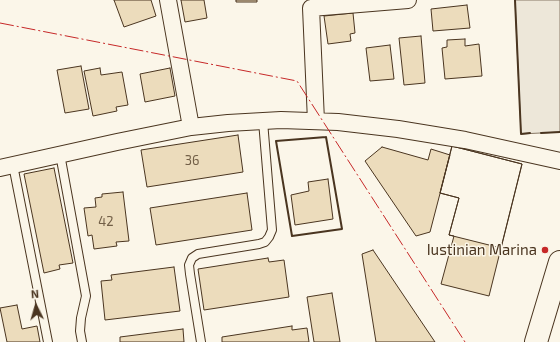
<!DOCTYPE html>
<html>
<head>
<meta charset="utf-8">
<style>
	body { margin:0 }
	#map { position:relative; width:560px; height:342px; overflow:hidden; background:#fbf6e9; font-family:"Exo 2",sans-serif }
	canvas { display:block }
	.north { position:absolute; left:16px; top:286px; width:40px; height:40px; -webkit-text-stroke:3px #fbf6e9; paint-order:stroke; rotate:355deg; font-size:11px; font-weight:700; line-height:16px; text-align:center; color:#4a3520 }
	.north::after { content:''; display:block; margin:auto; width:14px; height:18px; background:#4a3520; clip-path:polygon(50% 0,100% 100%,50% 72%,0 100%) }
</style>
</head>
<body>
<div id="map">
<canvas width="560" height="342"></canvas>
<div class="north">N</div>
</div>
<script>
const ctx = document.querySelector('canvas').getContext('2d');
ctx.lineJoin = 'round';
function paint(path, color) { ctx.fillStyle = color; ctx.fill(path, 'evenodd'); }
const toPath = rows => new Path2D(rows.map(r => 'M' + r).join(''));
function trace(path, color, width, dash) { ctx.strokeStyle = color; ctx.lineWidth = width; ctx.lineCap = dash ? 'butt' : 'round'; ctx.setLineDash(dash || []); ctx.stroke(path); }
function write(font, color, halo, rows, align = 'center') {
  ctx.font = font + ' "Exo 2",sans-serif'; ctx.lineWidth = 3; ctx.setLineDash([]); ctx.textBaseline = 'middle'; ctx.strokeStyle = halo; ctx.fillStyle = color; for (const [text, x, y, turn = 0] of rows) {
    ctx.save(); ctx.translate(x, y); ctx.rotate((+turn || 0) * Math.PI / 180); ctx.textAlign = isNaN(turn) ? turn : align; if (halo) ctx.strokeText(text, 0, 0); ctx.fillText(text, 0, 0); ctx.restore();
  }
}
const parking = toPath([
	[515,0,560,0,560,132,521,134,515,0]
]);
paint(parking, '#ede7d9');
trace(parking, '#887966', 1);
const building = toPath([
	[114,0,151,0,156,16,124,27,114,0],
	[181,0,204,0,207,18,185,22,181,0],
	[236,0,257,0,257,2,236,2,236,0],
	[467,5,470,28,433,31,431,9,467,5],
	[353,13,355,33,350,34,351,41,328,44,324,16,353,13],
	[421,36,425,83,404,85,399,38,421,36],
	[465,39,465,46,479,44,482,76,445,79,442,48,447,47,447,40,465,39],
	[390,45,394,79,370,81,366,48,390,45],
	[81,66,89,109,65,113,57,70,81,66],
	[100,68,101,75,122,72,128,105,116,107,117,111,93,116,84,71,100,68],
	[170,68,175,96,145,102,140,74,170,68],
	[238,135,243,172,147,187,141,150,238,135],
	[452,146,522,164,489,296,441,284,454,236,449,235,459,198,440,193,452,146],
	[452,146,522,164,501,248,449,235,459,198,440,193,452,146],
	[382,147,428,160,431,149,450,155,430,232,416,236,365,161,382,147],
	[54,168,73,263,59,265,60,269,44,273,24,174,54,168],
	[328,179,333,219,295,225,291,195,309,191,308,182,328,179],
	[123,192,129,241,116,242,117,246,94,249,92,235,88,236,84,208,96,207,95,198,102,197,102,194,123,192],
	[247,193,252,230,156,245,150,208,247,193],
	[373,250,435,342,376,342,362,254,373,250],
	[268,258,269,262,284,260,289,297,204,310,198,269,268,258],
	[174,267,180,311,105,320,101,281,112,280,111,275,174,267],
	[332,293,340,342,314,342,307,297,332,293],
	[17,305,22,329,37,326,40,342,7,342,0,308,17,305],
	[292,326,292,330,307,328,309,342,222,342,222,337,292,326],
	[183,329,184,342,120,342,120,337,183,329]
]);
paint(building, '#ecdcbc');
trace(building, '#4a3520', 1);
const lane = toPath([
	[60,154,86,296,81,318,80,331,82,342],
	[13,165,48,342],
	[201,342,190,274,189,265,192,258,198,254,259,244,265,242,269,237,272,230,263,121]
]);
const street = toPath([
	[168,0,191,127],
	[316,121,311,8,408,0],
	[0,168,117,142,191,127,228,123,281,120,338,122,398,129,465,140,560,161]
]);
const secondary = toPath([
	[536,342,560,262]
]);
trace(lane, '#4a3520', 10);
trace(street, '#4a3520', 18);
trace(secondary, '#4a3520', 24);
trace(lane, '#fbf6e9', 8);
trace(street, '#fbf6e9', 16);
trace(secondary, '#fbf6e9', 22);
trace(toPath([
	[515,0,521,134,530,133],
	[541,133,560,132],
	[326,137,342,229,292,236,276,141,326,137]
]), '#4a3520', 2);
trace(toPath([
	[0,23,297,81,465,342]
]), '#c62828', 1, [14, 3, 2, 3]);
for (const [x, y, r, color] of [
	[545,250,4,"#c62828"]
]) { const dot = new Path2D(); dot.arc(x, y, r, 0, 2 * Math.PI); ctx.fillStyle = color; ctx.fill(dot); trace(dot, '#fbf6e9', 1.5); }
write('13px', '#725f47', null, [
	["36",192,161],
	["42",106,222]
]);
write('15px', '#4a3520', '#fbf6e9', [
	["Iustinian Marina",537,250]
], 'right');
</script>
</body>
</html>
